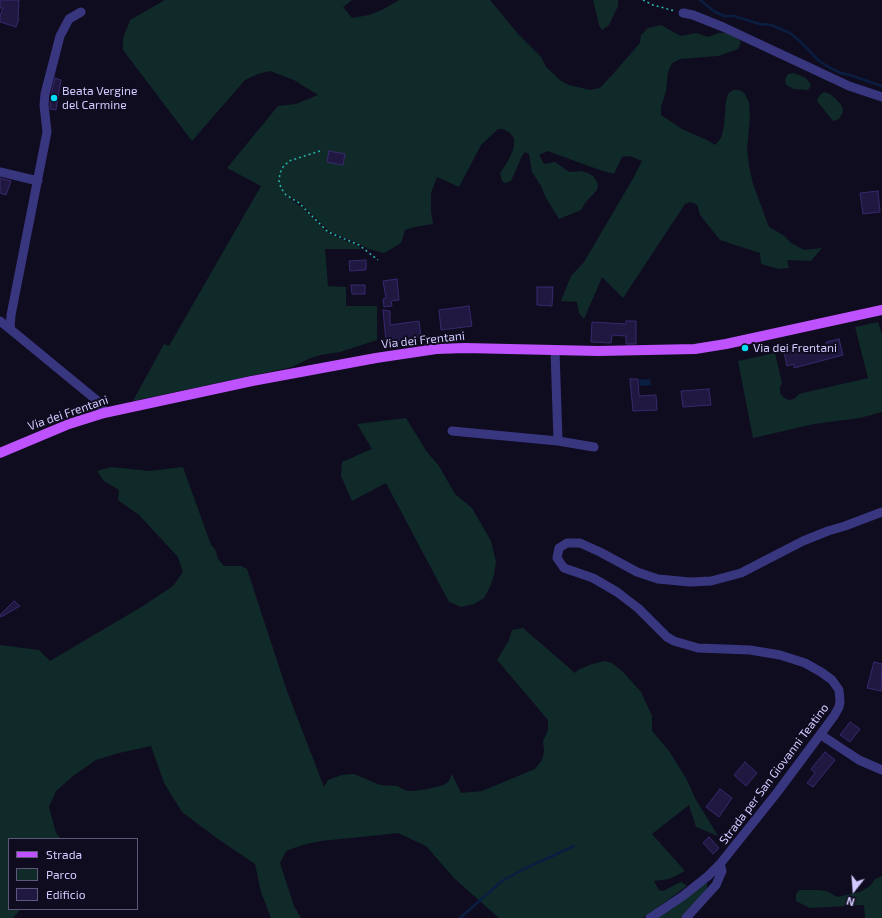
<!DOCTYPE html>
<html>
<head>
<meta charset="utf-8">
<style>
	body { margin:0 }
	#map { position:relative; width:882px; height:918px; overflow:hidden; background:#100c20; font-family:"Exo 2",sans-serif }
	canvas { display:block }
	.legend { position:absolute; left:8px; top:838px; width:130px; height:72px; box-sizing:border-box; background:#100c20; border:1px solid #5d5879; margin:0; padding:5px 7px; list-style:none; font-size:12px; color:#d1cbff }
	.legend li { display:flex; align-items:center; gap:8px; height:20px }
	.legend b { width:20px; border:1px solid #5d5879 }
	.north { position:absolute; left:834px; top:870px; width:40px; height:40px; -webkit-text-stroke:3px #100c20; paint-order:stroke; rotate:197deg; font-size:11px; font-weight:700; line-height:16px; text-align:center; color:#d1cbff }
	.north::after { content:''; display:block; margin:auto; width:14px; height:18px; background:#d1cbff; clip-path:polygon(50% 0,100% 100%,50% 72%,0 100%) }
</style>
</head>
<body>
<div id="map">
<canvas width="882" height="918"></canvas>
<ul class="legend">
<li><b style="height:5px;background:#bf52ff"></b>Strada</li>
<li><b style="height:11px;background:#0f2a29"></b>Parco</li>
<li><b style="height:11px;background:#201841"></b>Edificio</li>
</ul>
<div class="north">N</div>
</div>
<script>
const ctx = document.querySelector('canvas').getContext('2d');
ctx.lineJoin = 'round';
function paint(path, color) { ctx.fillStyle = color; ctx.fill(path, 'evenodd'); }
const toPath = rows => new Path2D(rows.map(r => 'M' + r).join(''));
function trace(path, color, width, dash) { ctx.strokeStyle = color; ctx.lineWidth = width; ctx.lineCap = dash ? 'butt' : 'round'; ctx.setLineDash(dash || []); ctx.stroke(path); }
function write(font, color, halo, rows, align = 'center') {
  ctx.font = font + ' "Exo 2",sans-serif'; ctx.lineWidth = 4; ctx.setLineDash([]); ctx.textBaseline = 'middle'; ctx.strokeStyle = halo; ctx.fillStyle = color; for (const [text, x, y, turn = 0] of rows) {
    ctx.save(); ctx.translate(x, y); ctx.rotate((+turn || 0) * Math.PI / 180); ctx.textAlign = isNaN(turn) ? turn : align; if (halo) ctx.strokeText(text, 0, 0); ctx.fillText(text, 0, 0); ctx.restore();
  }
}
paint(toPath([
	[165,0,352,0,343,7,352,18,369,15,382,10,399,0,490,0,518,34,541,57,546,67,561,81,569,85,590,90,600,88,612,75,640,43,641,35,648,28,661,25,681,36,696,33,708,37,719,33,728,33,735,36,741,42,738,49,718,56,680,59,672,63,668,72,666,91,661,107,661,115,682,129,709,141,715,145,721,138,724,126,726,101,728,94,733,90,740,90,745,94,749,103,750,115,747,150,749,166,753,184,769,227,783,235,791,243,804,250,822,248,811,261,787,260,789,268,779,269,761,264,760,253,720,240,700,215,698,207,696,204,690,202,685,204,623,298,602,277,584,319,579,313,577,302,561,301,571,276,584,262,634,177,642,161,630,156,622,157,614,174,600,170,547,151,539,155,544,164,555,162,569,172,581,171,588,173,594,177,598,184,597,190,585,203,581,210,559,219,546,198,541,186,532,172,529,154,525,152,522,156,511,181,505,183,502,181,500,173,508,161,513,150,514,145,514,138,509,132,503,129,498,129,481,145,459,187,437,177,431,193,431,212,433,224,414,227,405,230,402,241,398,245,384,253,369,249,361,245,330,232,300,203,284,194,304,209,330,234,359,246,361,249,325,249,328,286,346,287,346,306,377,306,377,340,340,352,320,355,308,359,292,367,133,401,164,344,169,346,261,186,227,168,278,106,296,104,318,95,294,80,270,71,258,74,245,80,192,141,123,50,123,38,130,20],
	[593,0,618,0,618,6,609,25,602,30,599,25],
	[794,73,806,78,811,85,808,90,794,89,786,85,785,79,788,74],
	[824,92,830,94,835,98,842,106,843,112,839,119,833,121,817,101,820,95],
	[878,322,882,334,882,412,860,418,814,424,753,438,738,361,775,353,782,383,780,387,780,393,784,398,789,400,794,399,799,394,868,378,855,327],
	[406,418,427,452,439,466,455,494,472,508,491,541,496,562,494,575,490,587,484,598,474,604,461,607,449,602,386,483,352,501,341,476,342,462,372,449,357,424],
	[111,467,149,471,183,467,211,545,215,549,218,559,224,566,241,566,247,569,287,691,324,787,328,780,342,775,354,774,380,785,397,786,407,791,414,791,427,789,444,785,449,781,452,774,461,793,482,791,535,769,542,760,544,752,543,741,548,730,548,720,497,660,509,640,512,630,523,628,575,673,578,670,592,664,605,661,612,663,623,672,641,692,652,716,652,731,669,751,687,780,695,798,718,836,696,827,689,805,652,834,685,871,669,879,654,881,656,885,659,890,663,891,681,882,687,886,643,918,499,918,455,879,426,846,398,833,321,841,302,845,286,851,280,863,294,906,301,918,271,918,261,892,255,864,218,839,182,812,164,783,151,746,119,753,96,760,73,776,56,791,49,807,56,833,61,839,9,839,9,909,21,909,13,918,0,918,0,645,39,650,50,661,143,606,173,586,183,572,178,557,139,515,118,500,119,490,104,481,97,471],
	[882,876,882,918,865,918,864,905,810,908,796,901,796,894,799,890,818,890,827,891,837,897,860,892,870,886,875,879],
	[707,880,707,888,695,904,680,918,654,918]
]), '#0f2a29');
paint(toPath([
	[650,379,651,385,640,386,639,380]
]), '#0a1e41');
trace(toPath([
	[700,0,715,12,724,16,734,16,760,24,771,25,790,33,802,43,818,60,830,68,841,73,850,75,882,86],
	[460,918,502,881,524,869,574,846]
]), '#0a1e41', 2.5);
const building = toPath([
	[0,0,19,0,18,18,19,18,16,27,0,22,0,16,3,8,0,8,0,0],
	[55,78,61,80,56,110,50,109,50,105,51,95,55,78],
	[329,151,345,154,343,165,327,162,329,151],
	[0,178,11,181,6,195,0,193,0,178],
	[878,191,880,212,863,214,860,193,878,191],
	[366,260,366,270,350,271,349,261,366,260],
	[397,279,399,300,391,301,392,306,384,307,383,299,386,298,383,281,397,279],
	[351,285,365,285,365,294,352,294,351,285],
	[537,287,553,287,552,306,537,305,537,287],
	[469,306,472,326,441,330,439,310,469,306],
	[383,310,390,311,390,325,419,321,421,337,386,342,383,310],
	[626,321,636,321,636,344,626,344,626,336,612,335,611,343,591,342,592,322,626,324,626,321],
	[839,339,843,355,794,368,794,364,787,366,784,352,798,349,799,352,827,345,826,342,839,339],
	[630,379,638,379,639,396,656,395,657,410,633,411,630,379],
	[709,389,711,405,683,407,681,391,709,389],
	[14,601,20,606,1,617,0,615,14,601],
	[874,662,882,664,881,691,867,688,874,662],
	[850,722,860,729,850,742,840,735,850,722],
	[825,752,835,760,813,787,807,783,815,773,811,769,825,752],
	[745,762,757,773,746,786,734,775,745,762],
	[720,789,732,798,719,817,706,807,720,789],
	[709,837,719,848,713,854,703,843,709,837]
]);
paint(building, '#201841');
trace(building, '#37296e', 1);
trace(toPath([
	[643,0,653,5,675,11],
	[320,151,289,161,283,167,280,173,279,181,281,188,286,195,299,203,328,232,359,245,378,260]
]), '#2bb4ac', 1.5, [2, 3]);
trace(toPath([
	[81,12,69,19,60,36,45,94,44,105,47,132,11,315,10,329,100,403,104,413],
	[683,13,693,15,723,27,849,86,882,97],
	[0,172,38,181],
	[0,321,10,329],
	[452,431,558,441,555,350],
	[558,441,594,447],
	[821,735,859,760,882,770],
	[650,918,683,896,708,876,720,864,776,794,834,716,839,707,840,702,839,690,832,680,821,672,805,663,780,655,750,650,698,648,674,641,667,637,638,608,617,592,593,578,564,568,557,558,559,548,567,543,580,543,600,552,637,572,658,579,690,582,711,581,741,573,803,541,828,531,845,526,882,512],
	[686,918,716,885,722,871,720,864]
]), '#393680', 9);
trace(toPath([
	[0,453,69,424,104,413,252,381,376,358,436,349,465,348,598,351,695,349,726,344,882,310]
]), '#bf52ff', 10);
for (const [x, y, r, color] of [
	[54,98,4,"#00dcf6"],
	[745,348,4,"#00dcf6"]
]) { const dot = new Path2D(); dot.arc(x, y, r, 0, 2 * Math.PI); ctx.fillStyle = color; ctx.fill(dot); trace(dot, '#100c20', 1.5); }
write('12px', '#d1cbff', '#100c20', [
	["Beata Vergine",62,91],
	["del Carmine",62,105],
	["Via dei Frentani",753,348]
], 'left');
write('12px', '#d1cbff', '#100c20', [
	["Via dei Frentani",423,340,-6],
	["Via dei Frentani",68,413,-19],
	["Strada per San Giovanni Teatino",774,774,-53]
]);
</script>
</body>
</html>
